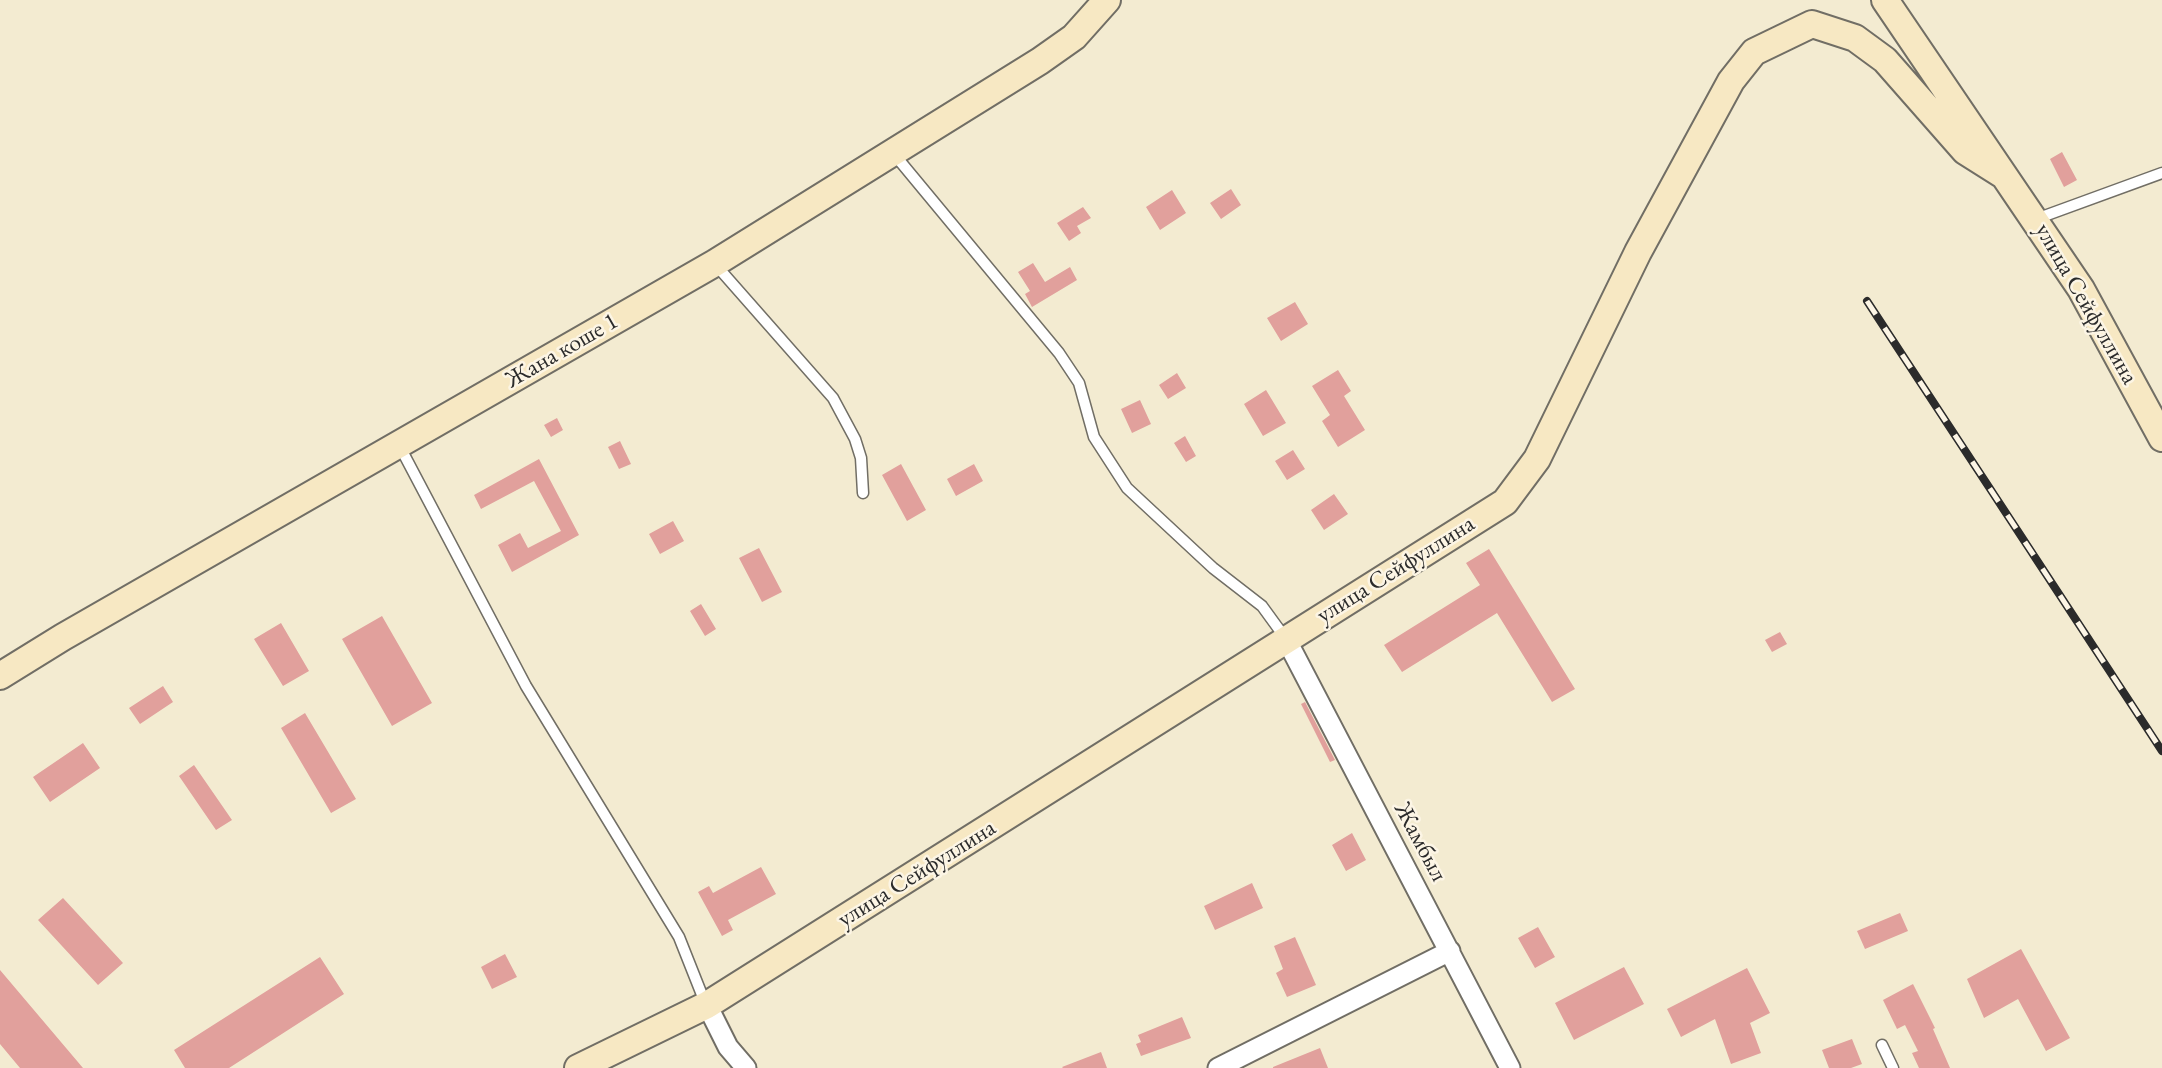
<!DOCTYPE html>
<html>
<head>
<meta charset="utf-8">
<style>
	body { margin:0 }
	canvas { display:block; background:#f3ebd1 }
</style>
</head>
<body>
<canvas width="2162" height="1068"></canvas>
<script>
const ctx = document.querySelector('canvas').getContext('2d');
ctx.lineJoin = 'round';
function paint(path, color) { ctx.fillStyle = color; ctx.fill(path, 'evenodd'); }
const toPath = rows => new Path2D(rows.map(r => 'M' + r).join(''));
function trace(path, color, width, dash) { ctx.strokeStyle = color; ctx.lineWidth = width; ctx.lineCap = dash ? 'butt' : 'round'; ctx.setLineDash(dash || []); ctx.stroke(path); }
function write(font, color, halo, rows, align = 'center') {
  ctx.font = font + ' "EB Garamond",serif'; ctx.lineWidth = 5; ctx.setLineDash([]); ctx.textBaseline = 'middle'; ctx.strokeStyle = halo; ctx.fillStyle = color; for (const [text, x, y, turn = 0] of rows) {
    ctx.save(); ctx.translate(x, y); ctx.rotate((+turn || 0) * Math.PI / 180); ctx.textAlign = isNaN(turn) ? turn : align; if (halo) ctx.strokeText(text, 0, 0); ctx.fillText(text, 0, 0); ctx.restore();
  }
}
paint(toPath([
	[2062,152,2077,180,2064,187,2050,159],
	[1231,189,1241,205,1221,219,1210,203],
	[1172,190,1186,213,1160,230,1146,207],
	[1083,207,1091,218,1077,226,1081,233,1069,241,1057,223],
	[1033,263,1045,282,1070,267,1077,280,1032,307,1025,294,1030,291,1018,272],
	[1295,302,1308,324,1281,341,1267,318],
	[1338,370,1351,391,1344,396,1365,430,1338,447,1322,421,1330,415,1312,386],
	[1177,373,1186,388,1168,399,1159,385],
	[1266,390,1286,423,1263,436,1244,404],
	[1140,400,1151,424,1132,433,1121,409],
	[557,418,563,430,551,437,544,425],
	[1185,436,1196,456,1186,462,1174,443],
	[620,441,631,464,619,469,608,447],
	[1293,450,1305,469,1287,480,1275,461],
	[539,459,579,535,512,572,498,545,520,533,528,548,561,531,534,481,481,509,474,495],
	[901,464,926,510,907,521,882,475],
	[974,464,983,481,956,496,947,479],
	[1334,494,1348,514,1324,530,1311,510],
	[673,521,684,541,660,554,649,534],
	[759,548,782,592,762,602,739,558],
	[1489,549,1575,689,1552,702,1497,613,1402,672,1384,645,1480,585,1466,563],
	[701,604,716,629,705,636,690,611],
	[382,616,432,703,392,726,342,639],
	[281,623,309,671,283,686,254,639],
	[1780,632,1787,644,1772,652,1765,640],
	[163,686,173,702,140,724,129,708],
	[1305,702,1335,760,1330,762,1301,704],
	[305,713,356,799,331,813,281,728],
	[83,743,100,768,50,802,33,777],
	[194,765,232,820,216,830,179,776],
	[1352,833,1366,860,1346,871,1332,845],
	[761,867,776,894,728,920,733,930,722,936,698,892,709,886,713,893],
	[1252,883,1263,908,1215,930,1204,906],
	[63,898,123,963,98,985,38,920],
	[1900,913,1908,931,1865,949,1857,931],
	[1538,927,1555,957,1535,968,1518,938],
	[1295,937,1316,985,1287,997,1276,973,1283,969,1274,946],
	[2021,949,2070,1038,2046,1051,2018,999,1984,1018,1967,979],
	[505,954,517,977,492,989,481,967],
	[320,957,344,994,229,1068,185,1068,174,1050],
	[1624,967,1644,1004,1574,1040,1555,1003],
	[1747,968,1770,1013,1750,1023,1761,1053,1731,1064,1715,1019,1681,1037,1667,1009],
	[0,970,83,1068,20,1068,0,1044],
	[1913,984,1935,1028,1933,1029,1950,1068,1919,1068,1912,1053,1918,1051,1905,1025,1897,1029,1883,1000],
	[1182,1017,1191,1038,1141,1056,1136,1044,1141,1042,1138,1035],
	[1852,1039,1862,1064,1851,1068,1829,1068,1822,1050],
	[1320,1048,1328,1068,1273,1068,1273,1067],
	[1101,1052,1107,1068,1063,1068,1062,1067]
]), '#e1a09c');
const lane = toPath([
	[894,154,1059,353,1079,383,1094,437,1127,488,1213,568,1262,606,1286,639],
	[2036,219,2162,173],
	[715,264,833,398,855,439,861,458,863,493],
	[399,445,526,686,679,937,706,1005],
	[1882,1045,1893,1068]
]);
const street = toPath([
	[1286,639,1510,1068],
	[707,1005,728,1047,746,1068],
	[1218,1068,1450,951]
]);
const secondary = toPath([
	[1885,0,2081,289,2162,438],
	[0,676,63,637,715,263,1040,61,1074,37,1107,0],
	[578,1068,707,1005,1505,502,1537,459,1638,252,1731,81,1754,52,1812,24,1855,38,1885,60,1965,151,2003,175]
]);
trace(lane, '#716e65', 13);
trace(street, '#716e65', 23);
trace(secondary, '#716e65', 30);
trace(lane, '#fff', 10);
trace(street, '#fff', 19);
trace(secondary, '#f7e8c3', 26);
const rail = toPath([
	[1867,301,2162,751]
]);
trace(rail, '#2b2b2b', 8);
trace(rail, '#fcf5e5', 5, [16]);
write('24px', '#2b2b2b', '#fcf5e5', [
	["улица Сейфуллина",2086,304,60],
	["Жана коше 1",562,351,-30],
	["улица Сейфуллина",1396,570,-32],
	["Жамбыл",1420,842,62],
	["улица Сейфуллина",917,874,-32]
]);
</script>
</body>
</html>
